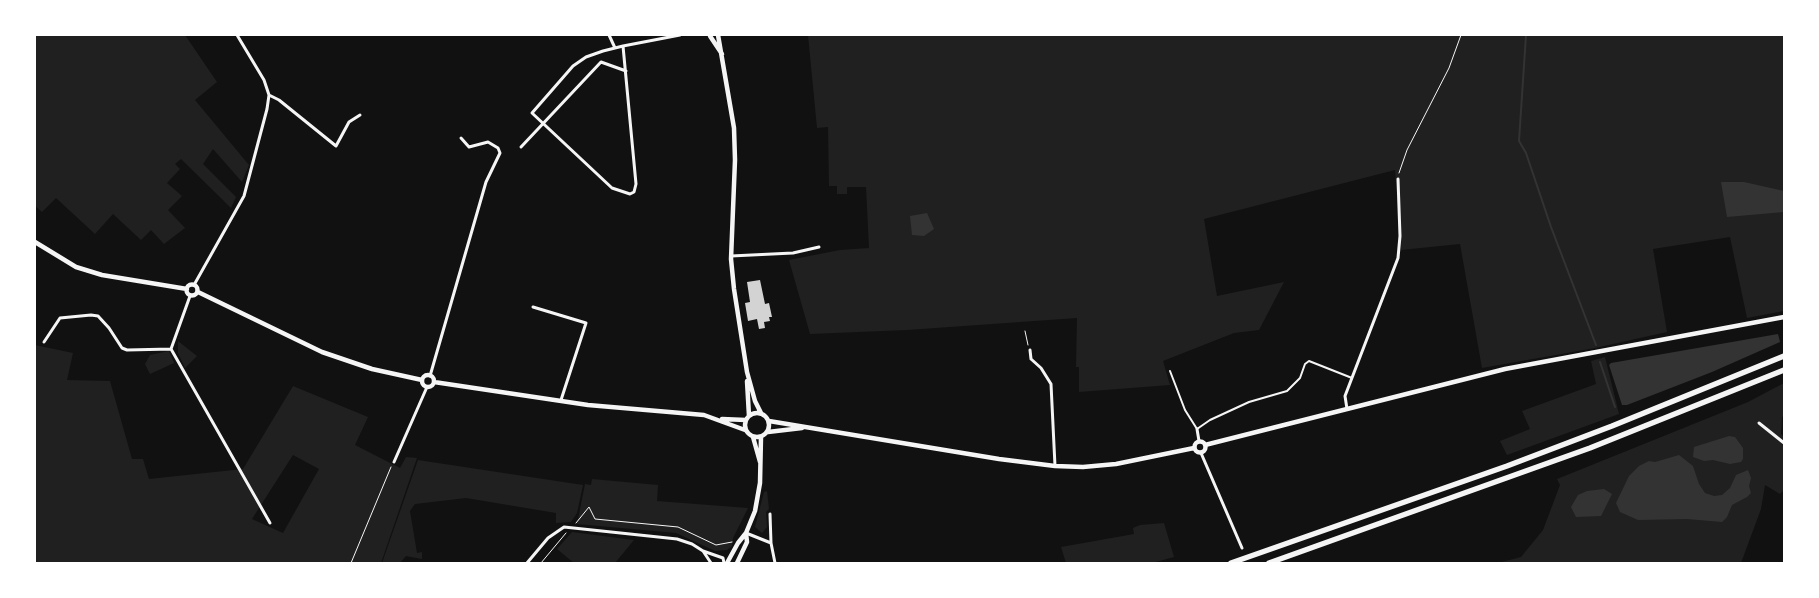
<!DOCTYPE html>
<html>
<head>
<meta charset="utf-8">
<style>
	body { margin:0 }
	#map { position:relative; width:1819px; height:598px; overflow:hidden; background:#111; font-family:Lato,sans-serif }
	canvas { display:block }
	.frame { position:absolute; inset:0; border:36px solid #fff; pointer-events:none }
</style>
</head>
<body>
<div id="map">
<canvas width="1819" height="598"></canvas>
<div class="frame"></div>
</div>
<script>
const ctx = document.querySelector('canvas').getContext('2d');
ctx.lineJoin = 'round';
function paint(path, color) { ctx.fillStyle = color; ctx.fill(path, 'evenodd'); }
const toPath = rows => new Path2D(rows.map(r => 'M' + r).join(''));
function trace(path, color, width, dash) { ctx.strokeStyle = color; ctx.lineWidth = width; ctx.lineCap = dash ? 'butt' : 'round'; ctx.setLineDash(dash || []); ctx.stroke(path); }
paint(toPath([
	[35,35,185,35,217,82,195,100,249,165,242,182,213,149,203,164,236,197,231,208,181,159,175,164,180,169,167,183,182,196,168,210,185,228,164,244,151,230,141,240,113,214,95,234,56,198,42,212,35,206],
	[808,35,1784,35,1784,311,1747,318,1730,237,1653,249,1667,332,1595,348,1482,368,1460,244,1401,250,1395,170,1204,219,1217,296,1284,282,1259,330,1234,333,1163,361,1170,385,1079,392,1079,367,1076,367,1077,318,907,330,810,334,789,260,840,250,869,248,866,187,847,187,847,194,837,194,837,186,829,186,828,127,817,128],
	[178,341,197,356,185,368,178,353],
	[35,345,73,353,67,380,110,381,132,459,143,459,149,479,243,469,293,386,368,417,355,445,400,468,406,457,417,458,381,563,35,563],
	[293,455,319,469,283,533,252,519],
	[169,351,174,363,150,374,145,364,150,355],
	[1605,357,1619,414,1507,455,1500,441,1530,429,1522,411,1596,384,1591,361],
	[1784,383,1784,416,1782,417,1781,434,1784,437,1784,490,1780,494,1765,485,1761,509,1741,563,1498,563,1521,557,1543,530,1560,485,1557,479,1748,402],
	[418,460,583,485,577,513,571,522,556,523,556,513,466,498,415,504,410,511,417,553,422,552,422,559,406,556,400,563,382,563],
	[592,479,658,485,657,501,748,508,733,538,732,546,727,550,715,551,676,533,577,524,585,484,591,485],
	[767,491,769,509,766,512,767,527,762,533,755,527,764,492],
	[1164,523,1174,557,1152,563,1066,563,1061,547,1134,534,1133,528,1140,525],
	[572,532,634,540,615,563,574,563,557,549]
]), '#202020');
paint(toPath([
	[1721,182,1744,182,1784,191,1784,212,1727,217],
	[927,213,934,229,924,236,912,235,910,216],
	[1778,334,1780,342,1712,372,1627,405,1622,405,1609,365,1611,363],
	[1729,436,1735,437,1743,448,1743,459,1741,462,1730,464,1713,460,1704,461,1693,457,1694,447],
	[1679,455,1693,466,1699,484,1705,493,1714,496,1722,495,1730,488,1736,475,1748,470,1751,478,1749,486,1751,493,1747,497,1732,505,1727,517,1722,522,1687,519,1638,520,1620,512,1616,503,1629,476,1639,466,1649,461,1655,462],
	[1604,489,1612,494,1601,516,1576,517,1571,507,1578,495,1587,491]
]), '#333');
trace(toPath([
	[1526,35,1519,141,1526,153,1551,227,1596,345],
	[1600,362,1615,407]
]), '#333', 2);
paint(toPath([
	[760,280,765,304,769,303,772,317,769,317,770,321,764,322,765,328,759,329,757,319,748,321,745,303,750,302,747,282]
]), '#d3d3d3');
trace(toPath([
	[1399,173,1407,150,1449,68,1461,35],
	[1025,331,1028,345],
	[576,523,589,507,595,519,678,527,716,545,732,542],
	[351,563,391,467],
	[541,563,566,533]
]), '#f5f5f5', 1);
trace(toPath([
	[1170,371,1185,410,1197,429,1210,420,1249,402,1287,391,1300,378,1305,364,1309,361,1352,378]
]), '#f5f5f5', 2);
trace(toPath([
	[609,35,615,48],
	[623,46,636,184,634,192,630,194,612,188,532,113,573,66,586,57,603,51,623,46,680,35],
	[269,95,279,100,336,146,349,122,360,115],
	[521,147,601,62,626,71],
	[731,256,793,253,819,247],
	[194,285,244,196,267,109,269,95,264,80,237,35],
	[190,296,171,349,270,523],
	[533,307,586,323,561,400],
	[44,342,60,318,91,315,98,316,109,328,122,348,127,350,171,349],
	[1030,350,1031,359,1041,368,1051,384,1055,466],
	[430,376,486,182,500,153,498,148,488,142,469,147,461,138],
	[1347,409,1345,396,1398,258,1400,236,1398,179],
	[1759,423,1784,443],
	[1197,429,1199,441],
	[1201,453,1242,548],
	[394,462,427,387],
	[770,514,771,543,775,563],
	[746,533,771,543],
	[527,563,548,538,564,527,677,539,692,544,703,551],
	[711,563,703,551,723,558,724,563]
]), '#f5f5f5', 3);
trace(toPath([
	[718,35,734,128,735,160,731,259,734,289,747,372,755,401,761,413],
	[710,36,722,54],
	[35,242,76,267,102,275,187,289],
	'186.5 290a5.5 5.5 0 1 1 11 0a5.5 5.5 0 1 1-11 0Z',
	[198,292,322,352,372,369,422,380],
	'422 381a6 6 0 1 1 12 0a6 6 0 1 1-12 0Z',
	[747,381,749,416],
	[434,382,588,405,704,415,745,430],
	'745 425a12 12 0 1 1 24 0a12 12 0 1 1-24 0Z',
	[722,419,746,420],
	[769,421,999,459,1055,466,1083,467,1116,464,1194,448],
	[768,432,802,428],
	[753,437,760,462],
	'1194.5 447a5.5 5.5 0 1 1 11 0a5.5 5.5 0 1 1-11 0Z',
	[1205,445,1505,369,1784,317],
	[727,563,738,543,746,533,755,511,760,483,761,437],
	[737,563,747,542,746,533]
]), '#f5f5f5', 4.5);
trace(toPath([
	[1231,563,1507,466,1612,426,1784,356],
	[1269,563,1590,448,1784,370]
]), '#f5f5f5', 5.5);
</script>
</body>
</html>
